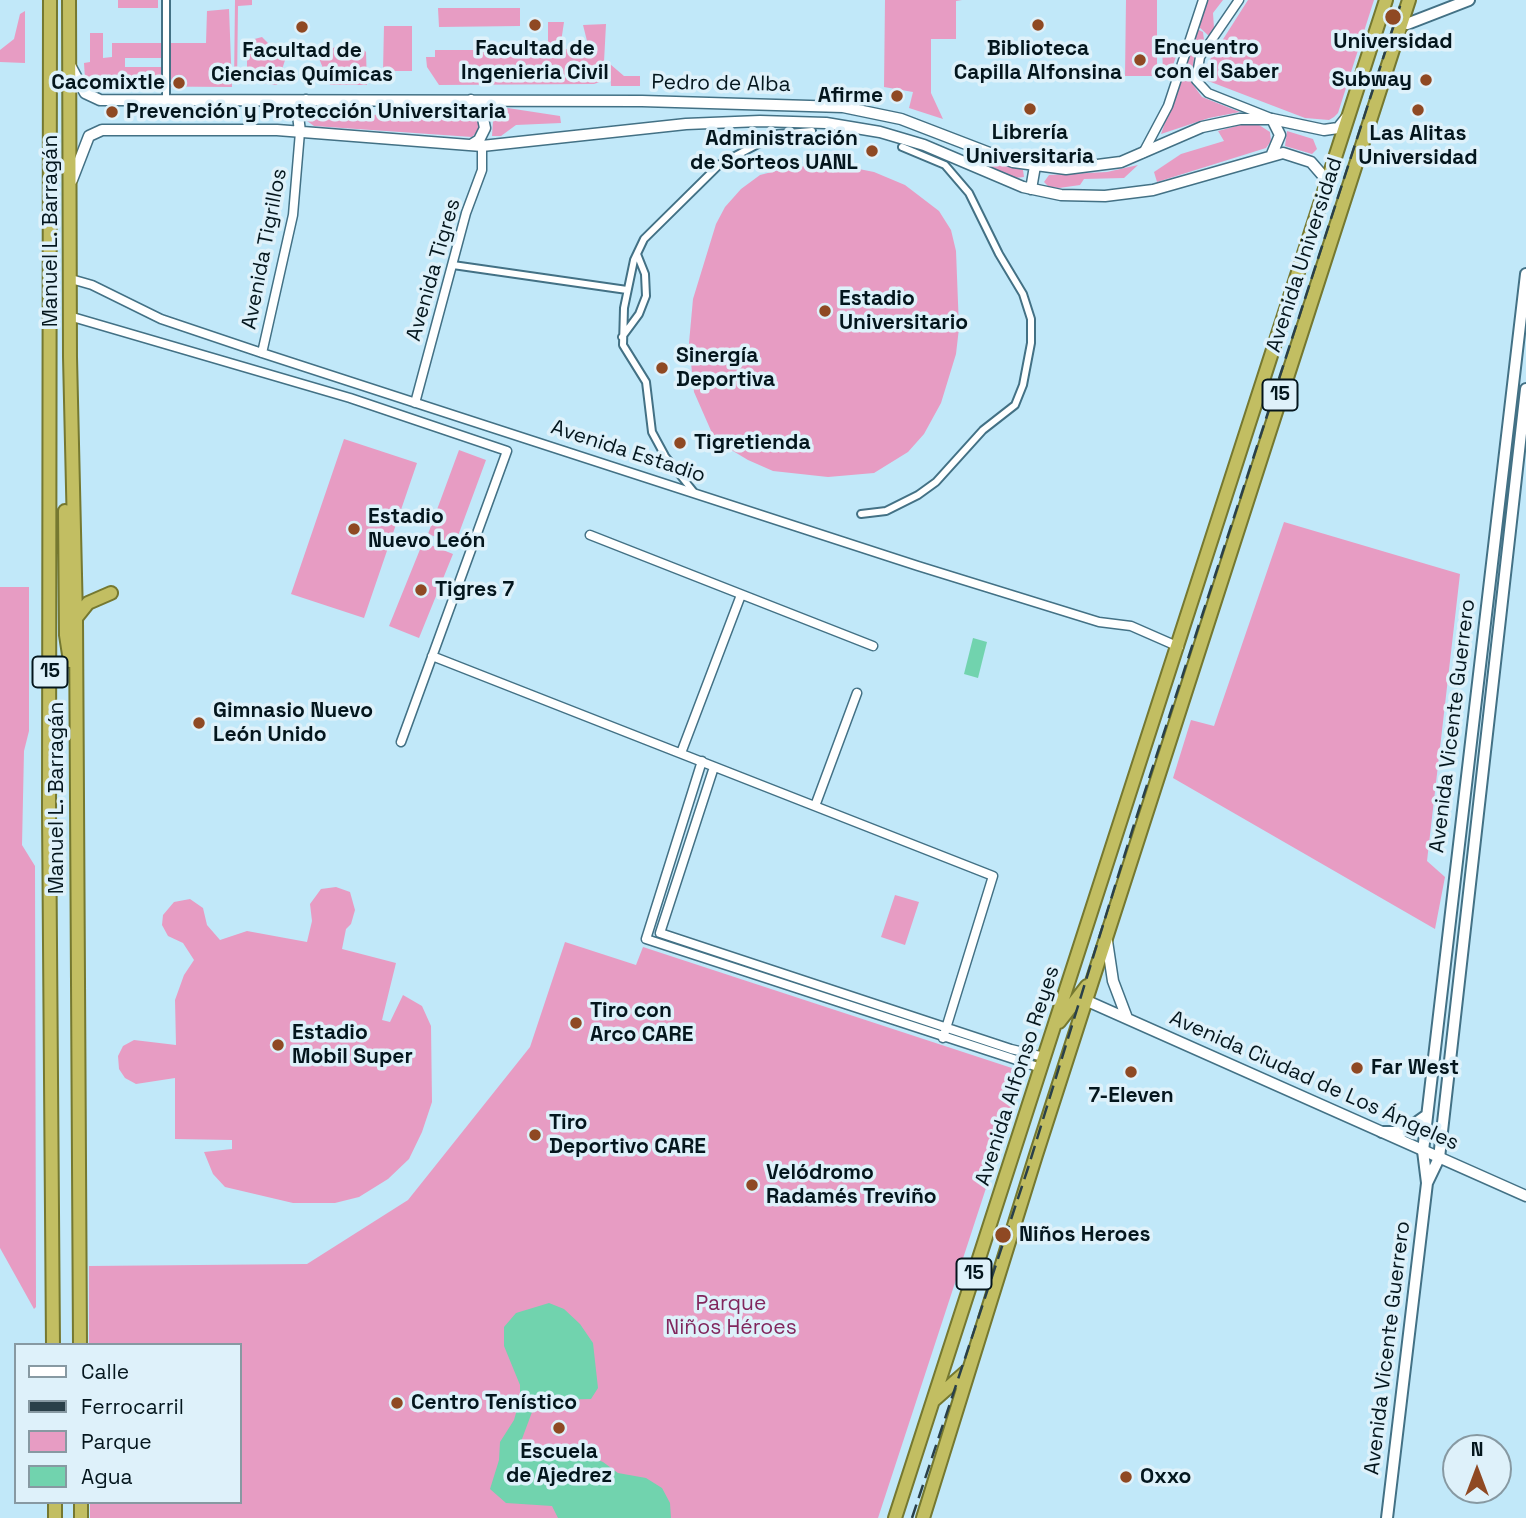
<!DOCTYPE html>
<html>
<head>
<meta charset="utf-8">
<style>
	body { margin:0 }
	#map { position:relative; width:1526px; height:1518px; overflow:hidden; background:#c1e8f9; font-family:"Space Grotesk",sans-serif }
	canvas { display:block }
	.legend { position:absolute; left:14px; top:1343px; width:228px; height:161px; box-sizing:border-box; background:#def1fa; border:2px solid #8799a2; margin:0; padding:9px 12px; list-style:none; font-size:21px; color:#04161d }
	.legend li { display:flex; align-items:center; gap:14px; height:35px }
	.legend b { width:35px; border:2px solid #8799a2 }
	.north { position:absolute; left:1442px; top:1434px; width:70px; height:70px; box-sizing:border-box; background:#def1fa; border:2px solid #8799a2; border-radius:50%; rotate:0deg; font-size:19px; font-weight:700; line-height:28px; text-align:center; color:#04161d }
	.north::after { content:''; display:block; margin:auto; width:24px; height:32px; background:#8f4923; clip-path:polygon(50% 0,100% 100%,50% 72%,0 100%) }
</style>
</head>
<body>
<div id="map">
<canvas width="1526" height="1518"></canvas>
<ul class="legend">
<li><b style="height:9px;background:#fff"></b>Calle</li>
<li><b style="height:9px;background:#2a4049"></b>Ferrocarril</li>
<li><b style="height:19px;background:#e79cc3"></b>Parque</li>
<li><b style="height:19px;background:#71d3ae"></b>Agua</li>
</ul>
<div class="north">N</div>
</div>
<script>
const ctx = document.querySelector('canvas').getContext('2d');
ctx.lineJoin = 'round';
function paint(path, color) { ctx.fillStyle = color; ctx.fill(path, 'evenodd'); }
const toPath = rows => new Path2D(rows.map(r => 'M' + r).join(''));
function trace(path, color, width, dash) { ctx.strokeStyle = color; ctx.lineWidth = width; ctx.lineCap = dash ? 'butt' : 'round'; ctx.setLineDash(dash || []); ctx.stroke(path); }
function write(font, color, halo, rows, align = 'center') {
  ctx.font = font + ' "Space Grotesk",sans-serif'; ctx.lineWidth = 7; ctx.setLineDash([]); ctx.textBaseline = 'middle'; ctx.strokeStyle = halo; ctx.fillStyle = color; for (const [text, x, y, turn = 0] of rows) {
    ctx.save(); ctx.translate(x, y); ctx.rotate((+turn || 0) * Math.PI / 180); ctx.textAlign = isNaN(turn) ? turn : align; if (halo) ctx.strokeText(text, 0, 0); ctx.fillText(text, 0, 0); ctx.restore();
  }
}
paint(toPath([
	[118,0,158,0,158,8,118,8],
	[235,0,252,0,252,5,238,6,237,83,234,83],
	[885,0,962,0,956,1,956,39,931,39,931,93,943,119,909,108,913,92,884,87],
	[1126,0,1157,0,1157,76,1125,76],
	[1206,0,1223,0,1213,13,1214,28,1209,36,1198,26],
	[1248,0,1374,0,1338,113,1334,117,1329,120,1305,118,1203,79,1206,66],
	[438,8,520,8,520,26,439,27],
	[229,9,232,87,94,86,85,79,84,63,90,62,90,33,103,33,103,58,112,57,112,43,206,43,207,11],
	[125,58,166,58,166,67,125,67],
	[25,11,25,63,0,62,0,50,14,39,20,14],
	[548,22,564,22,560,49,589,49,583,25,606,24,603,81,594,84,439,85,427,67,426,57,435,57,435,50,548,50],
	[384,26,412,26,412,71,383,71],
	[1197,29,1203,32,1204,40,1194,58,1191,82,1202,97,1240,112,1209,118,1161,134],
	[262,37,272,47,287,54,277,85,247,81,247,41],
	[1162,42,1181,42,1169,77,1163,76],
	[358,44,366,52,367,85,330,85,318,56,335,47,344,58],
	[610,64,624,76,640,76,640,86,611,86],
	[488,105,560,116,561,123,516,125,501,136,492,136,493,121],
	[392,106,469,107,478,113,480,129,472,137,314,126,303,118,305,110,311,107,320,107,326,114,391,115],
	[1244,124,1259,125,1270,132,1271,141,1266,148,1157,182,1154,172,1181,154,1224,141,1218,131],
	[1287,131,1313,139,1317,149,1312,154,1285,146],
	[979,156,1023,170,1024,177,1015,178,969,158],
	[1138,165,1124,178,1084,179,1080,185,1059,188,1049,187,1044,182,1049,175,1107,172],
	[795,166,849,167,874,172,905,185,939,211,951,230,956,251,959,328,956,354,941,403,924,434,908,452,874,473,828,477,773,471,748,460,728,448,712,433,694,392,689,343,693,299,716,224,725,207,741,189,760,175],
	[344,439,417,463,364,618,291,594],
	[459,450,486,460,455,544,428,534],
	[1284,522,1460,574,1427,861,1445,877,1435,929,1173,778,1191,720,1214,726],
	[423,542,453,554,419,638,389,626],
	[0,587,29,587,29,731,24,751,22,845,35,866,36,1307,34,1309,0,1248],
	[336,887,350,892,355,910,351,924,346,929,342,949,396,963,382,1020,390,1022,403,995,422,1006,431,1026,432,1102,422,1132,409,1159,388,1179,359,1197,335,1203,293,1203,225,1187,213,1174,204,1152,232,1149,232,1140,175,1139,175,1078,136,1084,125,1078,119,1069,118,1056,123,1046,134,1040,176,1045,175,1000,184,975,194,960,183,943,168,936,162,925,163,915,174,902,190,899,203,908,207,925,220,940,247,931,307,942,312,921,310,904,321,889],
	[895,895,919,902,905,945,881,937],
	[565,942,636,965,643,947,1024,1072,878,1518,90,1518,90,1502,240,1502,240,1345,89,1345,89,1266,307,1264,408,1200,530,1047]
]), '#e79cc3');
paint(toPath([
	[973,638,987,642,978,678,964,674],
	[549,1303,564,1309,580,1324,593,1343,598,1388,591,1399,549,1400,535,1404,519,1447,527,1450,537,1446,548,1455,582,1453,603,1462,618,1473,646,1478,662,1488,670,1503,671,1518,558,1518,552,1506,506,1503,490,1489,499,1460,500,1442,514,1420,520,1399,520,1385,504,1346,504,1327,516,1313]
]), '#71d3ae');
const pedestrian = toPath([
	[166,0,166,100],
	[453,265,627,290],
	[622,337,639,314,646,296,645,274,637,254],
	[693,491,665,456,652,432,646,382,623,345,624,308,634,260,644,239,720,164,777,134,812,131],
	[861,514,886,511,918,495,936,482,983,430,1015,405,1023,385,1031,343,1031,319,1023,294,999,254,969,193,945,165,902,147]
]);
const minor = toPath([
	[1239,0,1200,57,1196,80,1208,93,1271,118],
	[1143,153,1168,106,1203,0],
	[71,279,92,285,161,319,262,353,918,566,1099,622,1131,626,1179,647],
	[69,316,350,398,507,451,401,742],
	[262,353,293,215,300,132],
	[415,403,466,213,482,170,482,146],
	[590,535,873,646],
	[432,656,993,876,943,1038],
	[681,753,741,595],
	[702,761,646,939,1041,1068],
	[714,767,660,933,1011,1049,1044,1057],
	[815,806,857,693]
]);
const tertiary = toPath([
	[70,65,85,93,100,100,642,101,843,107,901,119,1013,162,1066,169,1121,162,1202,127,1240,119,1272,119,1324,130,1338,128,1346,118],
	[1272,119,1280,135,1272,154],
	[300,132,298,115,306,100],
	[471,145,479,140,485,128,481,109,471,100],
	[72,180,89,136,102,130,277,130,482,146,686,124,760,121,826,123,880,132,924,145,1023,187,1061,195,1105,196,1153,190,1283,153,1311,162,1324,177,1326,186],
	[1031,189,1035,166],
	[1107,941,1113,981,1127,1018],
	[1085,1000,1526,1196]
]);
const secondary = toPath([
	[1407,24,1469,0],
	[1382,1132,1403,1132,1427,1115],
	[1427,1183,1439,1158,1526,389],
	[1387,1518,1427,1183,1423,1151,1526,274]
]);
const trunk = toPath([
	[50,0,49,810,53,1345],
	[69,0,70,357,76,618,80,1345],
	[65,511,66,635,70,661],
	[76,618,88,603,111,593],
	[1059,1022,1087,986],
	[933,1401,967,1371],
	[55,1502,55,1518],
	[81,1502,81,1518],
	[895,1518,1386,0],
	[923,1518,1036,1155,1409,0]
]);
trace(pedestrian, '#437185', 10);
trace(minor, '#437185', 11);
trace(tertiary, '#437185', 13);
trace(secondary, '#437185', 14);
trace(trunk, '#757830', 16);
trace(pedestrian, '#fff', 6);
trace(minor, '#fff', 8);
trace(tertiary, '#fff', 10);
trace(secondary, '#fff', 10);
trace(trunk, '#c2be62', 12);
trace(toPath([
	[912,1518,1028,1168,1132,831,1402,0]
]), '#2a4049', 2.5, [14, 7]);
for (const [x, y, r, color] of [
	[1393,17,9,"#8f4923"],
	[535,25,7,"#8f4923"],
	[1038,25,7,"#8f4923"],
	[302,27,7,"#8f4923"],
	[1140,60,7,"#8f4923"],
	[1426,80,7,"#8f4923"],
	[179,83,7,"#8f4923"],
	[897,96,7,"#8f4923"],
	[1030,109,7,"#8f4923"],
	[1418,110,7,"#8f4923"],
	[112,112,7,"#8f4923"],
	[872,151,7,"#8f4923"],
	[825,311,7,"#8f4923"],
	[662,368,7,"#8f4923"],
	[680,443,7,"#8f4923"],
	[354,529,7,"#8f4923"],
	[421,590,7,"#8f4923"],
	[199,723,7,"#8f4923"],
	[576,1023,7,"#8f4923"],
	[278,1045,7,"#8f4923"],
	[1357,1068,7,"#8f4923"],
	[1131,1072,7,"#8f4923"],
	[535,1135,7,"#8f4923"],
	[752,1185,7,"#8f4923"],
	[1003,1235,9,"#8f4923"],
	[397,1403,7,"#8f4923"],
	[559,1428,7,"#8f4923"],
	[1126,1477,7,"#8f4923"]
]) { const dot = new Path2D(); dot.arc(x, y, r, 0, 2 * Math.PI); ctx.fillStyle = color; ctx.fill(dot); trace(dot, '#def1fa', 2.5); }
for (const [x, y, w] of [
	[1280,395,35],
	[50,672,35],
	[974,1274,35]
]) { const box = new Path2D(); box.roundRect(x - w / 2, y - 15.5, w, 31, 5); ctx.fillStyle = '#def1fa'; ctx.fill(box); trace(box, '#04161d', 2); }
write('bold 19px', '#04161d', null, [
	["15",1280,395],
	["15",50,672],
	["15",974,1274]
]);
write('bold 21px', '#04161d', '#def1fa', [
	["Universidad",1393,42,"center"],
	["Encuentro",1154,48],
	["con el Saber",1154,72],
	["Facultad de",535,49,"center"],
	["Ingenieria Civil",535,73,"center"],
	["Biblioteca",1038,49,"center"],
	["Capilla Alfonsina",1038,73,"center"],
	["Facultad de",302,51,"center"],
	["Ciencias Químicas",302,75,"center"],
	["Subway",1412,80,"right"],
	["Cacomixtle",165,83,"right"],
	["Afirme",883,96,"right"],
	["Prevención y Protección Universitaria",126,112],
	["Librería",1030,133,"center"],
	["Universitaria",1030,157,"center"],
	["Las Alitas",1418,134,"center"],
	["Universidad",1418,158,"center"],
	["Administración",858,139,"right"],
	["de Sorteos UANL",858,163,"right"],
	["Estadio",839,299],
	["Universitario",839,323],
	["Sinergía",676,356],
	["Deportiva",676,380],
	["Tigretienda",694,443],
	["Estadio",368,517],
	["Nuevo León",368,541],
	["Tigres 7",435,590],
	["Gimnasio Nuevo",213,711],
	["León Unido",213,735],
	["Tiro con",590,1011],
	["Arco CARE",590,1035],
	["Estadio",292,1033],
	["Mobil Super",292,1057],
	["Far West",1371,1068],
	["7-Eleven",1131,1096,"center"],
	["Tiro",549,1123],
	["Deportivo CARE",549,1147],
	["Velódromo",766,1173],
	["Radamés Treviño",766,1197],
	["Niños Heroes",1019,1235],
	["Centro Tenístico",411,1403],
	["Escuela",559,1452,"center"],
	["de Ajedrez",559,1476,"center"],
	["Oxxo",1140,1477]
], 'left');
write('21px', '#04161d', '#def1fa', [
	["Pedro de Alba",721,84,1],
	["Manuel L. Barragán",51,231,-90],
	["Avenida Tigrillos",265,249,-79],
	["Avenida Universidad",1305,255,-72],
	["Avenida Tigres",434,270,-74],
	["Avenida Estadio",628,452,18],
	["Avenida Vicente Guerrero",1453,726,-83],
	["Manuel L. Barragán",57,798,-90],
	["Avenida Alfonso Reyes",1018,1076,-72],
	["Avenida Ciudad de Los Ángeles",1314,1081,24],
	["Avenida Vicente Guerrero",1388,1348,-83]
]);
write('21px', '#81265d', '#def1fa', [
	["Parque",731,1304],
	["Niños Héroes",731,1328]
]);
</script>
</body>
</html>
